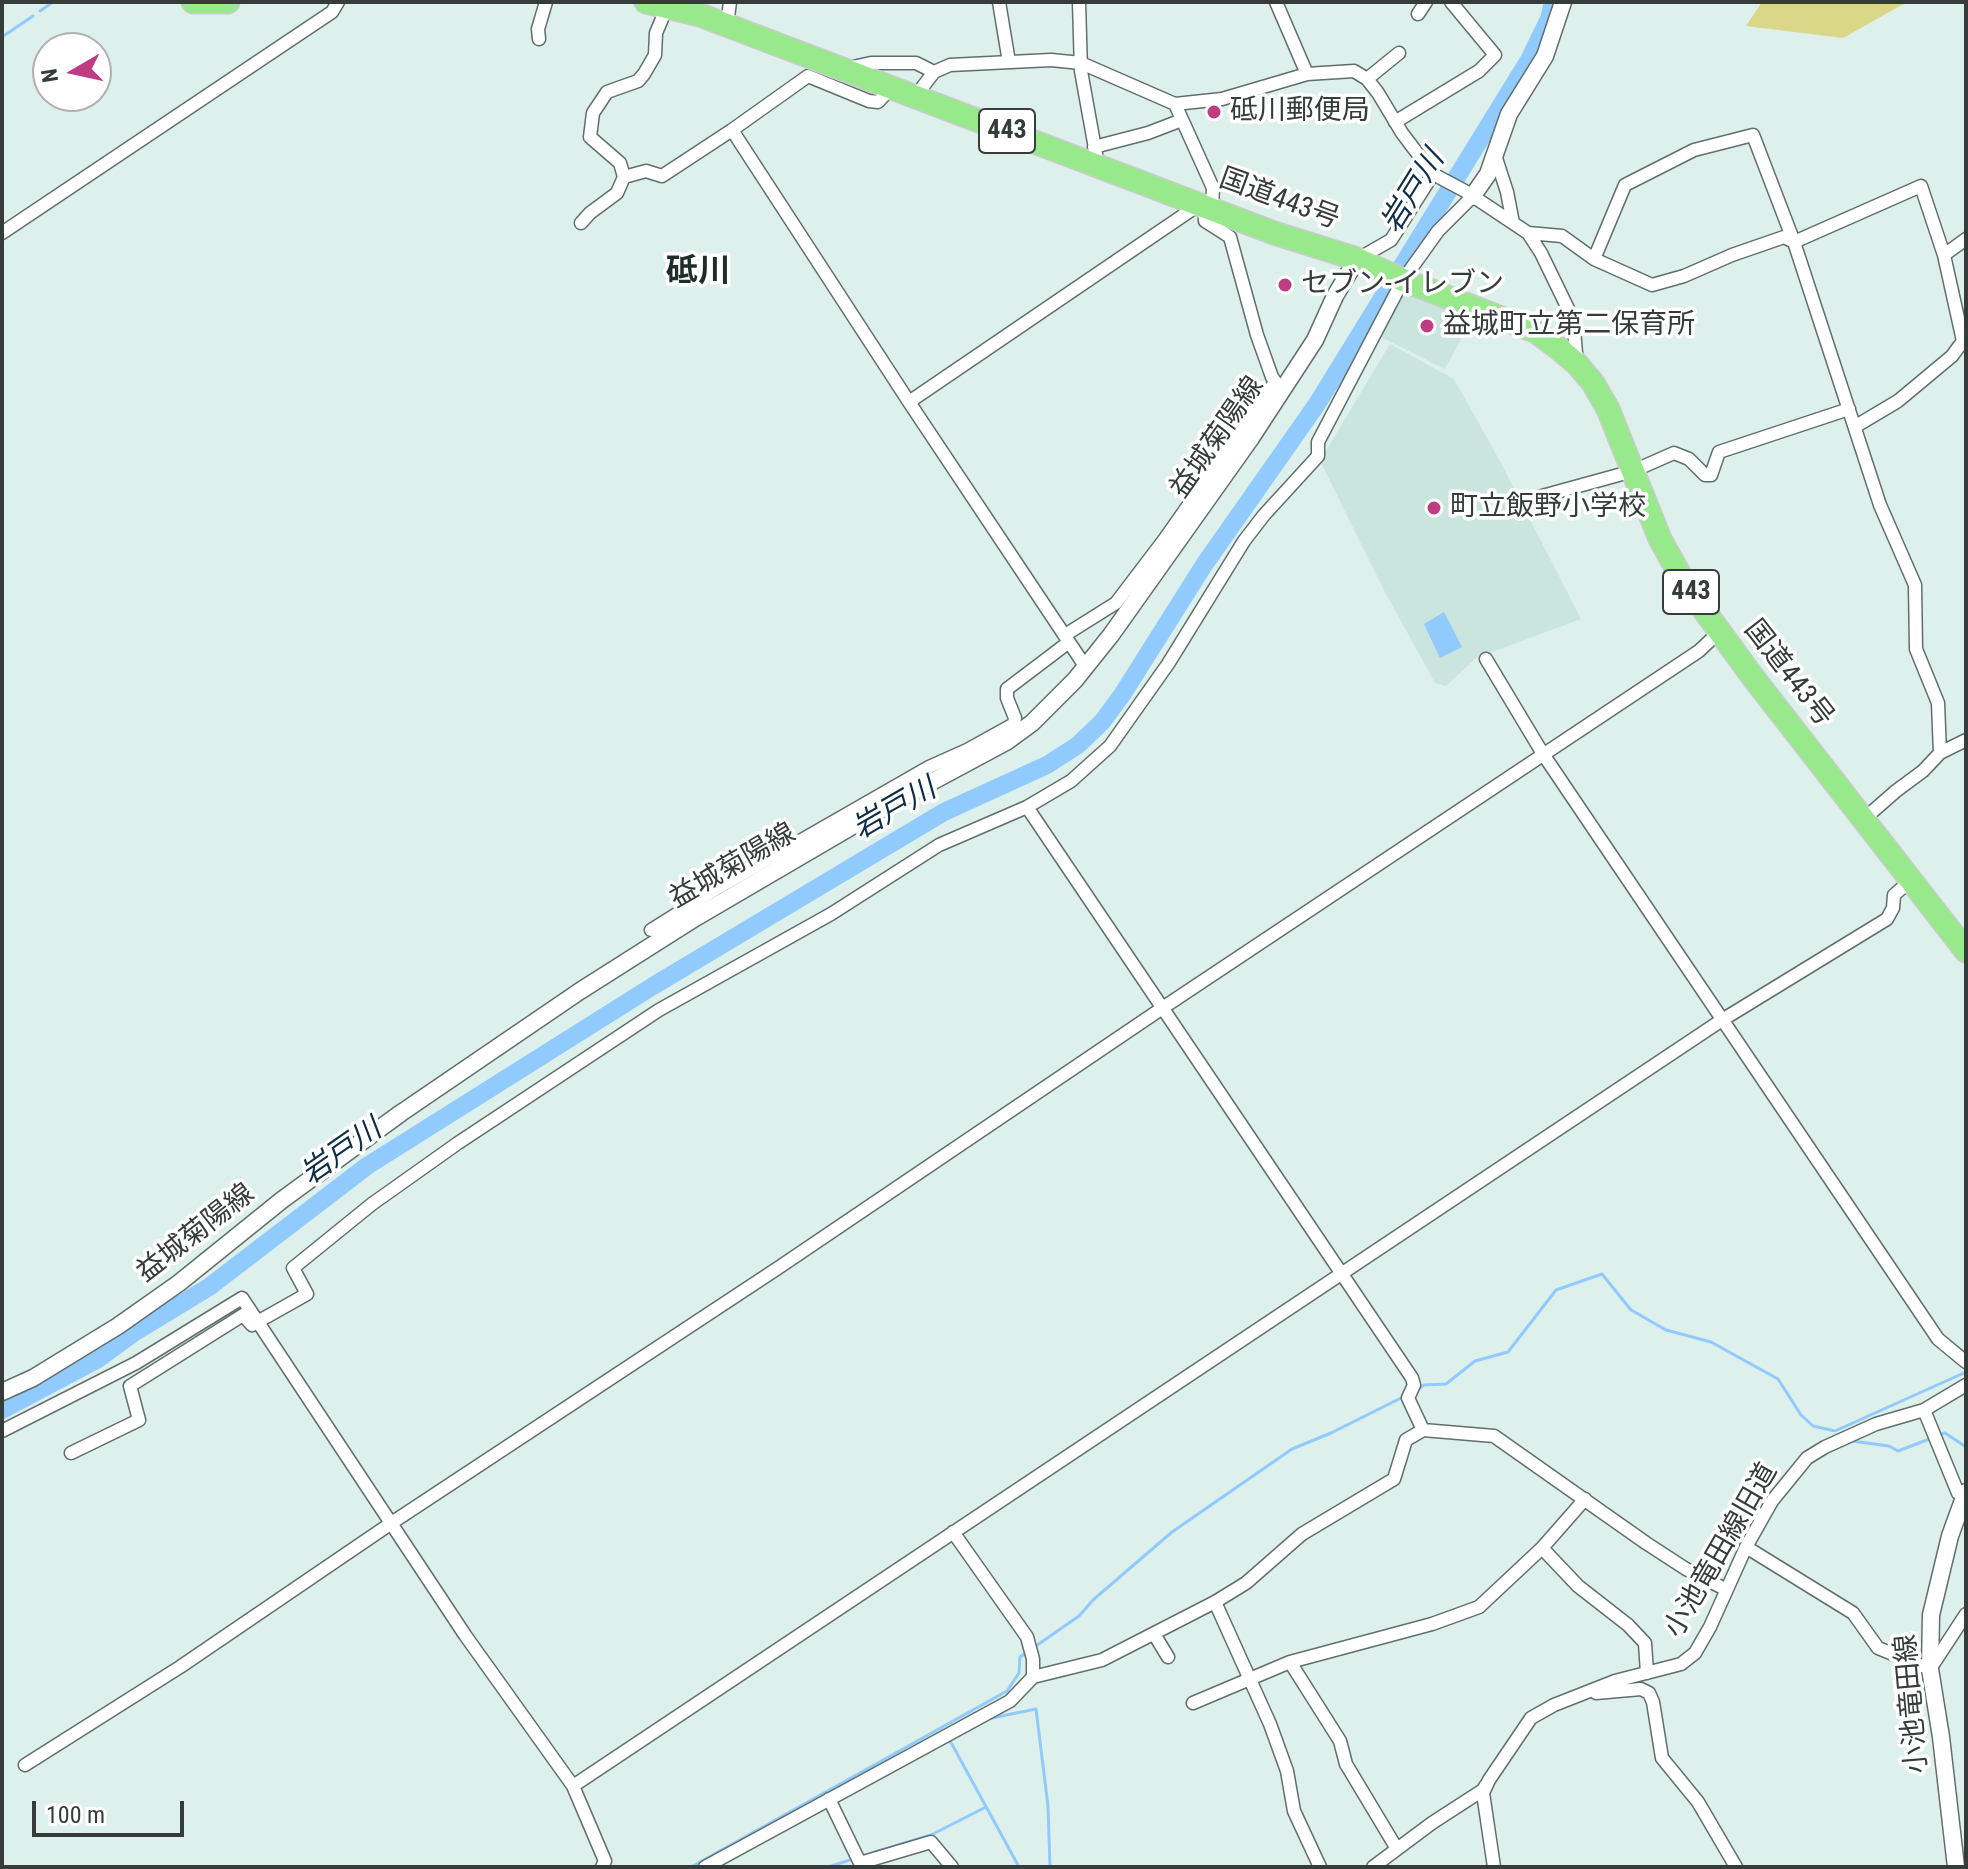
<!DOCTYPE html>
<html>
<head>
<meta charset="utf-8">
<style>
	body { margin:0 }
	#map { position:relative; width:1968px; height:1869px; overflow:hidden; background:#def0eb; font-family:"Roboto Condensed",sans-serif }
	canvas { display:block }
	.frame { position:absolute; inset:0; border:4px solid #353c3a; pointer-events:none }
	.north { position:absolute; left:32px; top:32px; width:80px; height:80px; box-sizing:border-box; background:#fff; border:2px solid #aeb1b0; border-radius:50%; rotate:261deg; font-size:22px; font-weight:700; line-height:32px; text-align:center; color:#353c3a }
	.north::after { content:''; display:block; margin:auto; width:28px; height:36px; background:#bf3c83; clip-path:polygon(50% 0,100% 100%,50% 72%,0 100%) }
	.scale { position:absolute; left:32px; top:1801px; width:152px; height:36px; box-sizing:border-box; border:4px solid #353c3a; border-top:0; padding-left:10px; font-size:24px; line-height:28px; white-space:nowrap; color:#353c3a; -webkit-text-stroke:6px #fff; paint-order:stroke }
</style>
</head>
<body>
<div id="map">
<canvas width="1968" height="1869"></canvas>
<div class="frame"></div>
<div class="north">N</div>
<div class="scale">100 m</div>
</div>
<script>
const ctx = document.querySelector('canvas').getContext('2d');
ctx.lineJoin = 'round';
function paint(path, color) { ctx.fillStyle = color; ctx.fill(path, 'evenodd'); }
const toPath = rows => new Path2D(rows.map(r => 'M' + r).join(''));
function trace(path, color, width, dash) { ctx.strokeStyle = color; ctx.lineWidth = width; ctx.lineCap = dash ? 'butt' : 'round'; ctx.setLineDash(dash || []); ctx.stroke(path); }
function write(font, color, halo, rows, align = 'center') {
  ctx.font = font + ' "Roboto Condensed","Noto Sans JP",sans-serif'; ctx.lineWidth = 7; ctx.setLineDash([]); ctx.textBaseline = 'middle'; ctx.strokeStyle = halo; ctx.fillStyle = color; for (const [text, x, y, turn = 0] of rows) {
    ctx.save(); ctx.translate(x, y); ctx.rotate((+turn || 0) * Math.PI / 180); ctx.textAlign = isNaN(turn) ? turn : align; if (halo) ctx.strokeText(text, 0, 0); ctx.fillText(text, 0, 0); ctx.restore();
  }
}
paint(toPath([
	[1403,289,1474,315,1445,369,1379,336],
	[1390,344,1454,379,1501,463,1581,619,1476,658,1446,686,1435,683,1385,592,1320,461]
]), '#cae5dd');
paint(toPath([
	[1762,2,1907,2,1843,38,1746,26]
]), '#dad788');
paint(toPath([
	[1444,612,1462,647,1440,658,1424,624]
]), '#91cafd');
trace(toPath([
	[40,11,53,2],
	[2,37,33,16],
	[1415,1391,1424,1385,1446,1384,1475,1361,1508,1352,1556,1290,1602,1274,1631,1310,1666,1330,1711,1342,1778,1379,1801,1415,1813,1426,1835,1431,1966,1372],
	[1939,1435,1945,1433,1966,1447],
	[1852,1441,1889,1446,1898,1451,1932,1438],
	[1033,1648,1079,1616,1093,1600,1172,1532,1292,1449,1331,1433,1405,1396],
	[987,1719,1036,1709,1048,1806,1050,1867],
	[948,1737,1019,1867],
	[875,1852,931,1835,986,1807],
	[691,1867,1007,1691,1019,1673,1020,1657,1027,1652],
	[828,1867,853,1859]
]), '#91cafd', 3);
trace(toPath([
	[2,1410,98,1359,135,1332,209,1287,367,1166,653,986,944,812,1047,765,1078,745,1102,722,1122,695,1204,565,1317,404,1529,60,1549,19,1553,2]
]), '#91cafd', 18);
const street = toPath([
	[999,2,1009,62],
	[1079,2,1081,71,1096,154,1094,164],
	[1276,2,1307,74],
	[1418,14,1426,2],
	[727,25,730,2],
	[539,39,538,29,546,2],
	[848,68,871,63,916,63,934,72],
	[1367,79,1399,53],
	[915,97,934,72,950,65,1051,60,1081,63,1175,104,1222,99,1307,74,1354,71,1367,79,1378,93,1402,133,1433,174,1465,191,1528,233,1541,253,1573,319,1577,364],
	[1175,104,1213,188,1212,208],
	[1395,122,1479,71,1495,55,1451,2],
	[732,130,808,76,869,101,878,102,891,88],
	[1094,147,1148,133,1182,120],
	[1495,155,1507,192,1513,223],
	[624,177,646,171,662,176,732,130,909,402,1085,666],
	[1204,205,1205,221,1230,237,1257,335,1272,377,1279,387],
	[581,223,590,213,617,193,624,177,620,163,590,137,593,113,607,92,638,81,644,74,655,55,656,33,667,7],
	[2,233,332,12,338,2],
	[1528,233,1562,236,1594,259,1652,285,1684,276,1732,255,1784,237,1794,242,1921,186,1944,255,1963,341,1966,344],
	[1944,255,1966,239],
	[1358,259,1391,240,1433,174],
	[1594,259,1625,185,1694,150,1753,135,1794,242,1880,505,1915,585,1916,649,1938,703,1940,753],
	[909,402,1200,204],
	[1856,426,1898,401,1952,356,1963,341],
	[1524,501,1633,471,1674,453,1689,459,1705,475,1711,475,1719,452,1849,409],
	[1065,635,1116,603,1164,540,1275,382],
	[1486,659,1543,754,1938,1339,1966,1362],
	[1027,807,1412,1378,1414,1385,1408,1398,1423,1430],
	[1864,819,1896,791,1923,771,1940,753,1966,740],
	[651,930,718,888,929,767,967,750,1014,724,1015,718,1007,698,1007,689,1069,642],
	[1924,1410,1958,1493,1966,1499],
	[2,1431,136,1363,242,1298,465,1635,573,1786,605,1861,602,1867],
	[71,1453,139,1420,130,1386,243,1315,252,1325,307,1294,293,1268,372,1204,458,1143,659,1010,831,914,939,845,1027,807,1071,781,1110,746,1168,664,1244,541,1264,515,1318,456,1318,442,1403,280,1438,231,1472,197],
	[953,1532,1027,1637,1033,1659,1033,1677],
	[1746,1547,1853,1613,1878,1648,1930,1669,1966,1614],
	[1542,1548,1578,1586,1628,1625,1645,1643,1647,1673],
	[1215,1602,1270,1724,1287,1771,1294,1811,1320,1867],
	[1154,1634,1168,1657],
	[1290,1662,1340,1741,1346,1764,1397,1849],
	[1596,1693,1641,1689,1649,1693,1653,1702,1662,1758,1698,1802,1736,1867],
	[1193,1703,1290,1662,1432,1624,1479,1607,1542,1548,1585,1499],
	[25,1765,180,1667,393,1522,778,1268,1161,1009,1699,651,1718,633],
	[573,1786,1722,1020,1887,919,1893,908,1894,895,1911,880],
	[829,1799,860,1863,931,1842,952,1867],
	[705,1867,1010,1701,1033,1677,1102,1660,1215,1602,1246,1583,1302,1534,1394,1479,1406,1440,1423,1430,1494,1436,1646,1543,1686,1569,1725,1589],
	[1373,1867,1432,1823,1483,1790,1486,1785],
	[1494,1867,1483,1793,1489,1780,1531,1718,1554,1705,1615,1681,1681,1664,1695,1653,1710,1627,1746,1547,1772,1501,1807,1458,1825,1447,1876,1424,1924,1410,1966,1385]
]);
const secondary = toPath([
	[1472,197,1488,174,1509,114,1545,56,1563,2],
	[2,1392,33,1378,118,1326,179,1283,282,1200,401,1113,580,991,695,918,883,808,1006,742,1032,723,1075,680,1111,635,1251,438,1315,340,1335,296,1357,259],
	[1956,1867,1941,1737,1930,1669,1931,1615,1950,1536,1966,1492]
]);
const highway = toPath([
	[193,2,228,2],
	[646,2,700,15,1274,233,1357,259,1403,280,1535,331,1558,348,1577,364,1593,383,1608,409,1660,539,1685,584,1752,676,1966,951]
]);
trace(street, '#606f6b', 15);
trace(secondary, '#606f6b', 19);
trace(highway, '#cacccc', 25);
trace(street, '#fff', 12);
trace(secondary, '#fff', 16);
trace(highway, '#97e98b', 22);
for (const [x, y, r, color] of [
	[1214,112,8,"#bf3c83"],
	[1285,285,8,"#bf3c83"],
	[1427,326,8,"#bf3c83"],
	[1434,508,8,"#bf3c83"]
]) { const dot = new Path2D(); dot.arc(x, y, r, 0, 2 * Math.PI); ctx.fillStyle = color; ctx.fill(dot); trace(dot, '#fff', 3); }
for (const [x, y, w] of [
	[1007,131,56],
	[1691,592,56]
]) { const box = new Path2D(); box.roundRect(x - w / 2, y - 22, w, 44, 6); ctx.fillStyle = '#fff'; ctx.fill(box); trace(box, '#353c3a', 2); }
write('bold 26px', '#353c3a', null, [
	["443",1007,131],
	["443",1691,592]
]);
write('28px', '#353c3a', '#fff', [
	["砥川郵便局",1230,112],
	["セブン-イレブン",1301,285],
	["益城町立第二保育所",1443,326],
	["町立飯野小学校",1450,508]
], 'left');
write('28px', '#353c3a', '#fff', [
	["国道443号",1279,200,20],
	["益城菊陽線",1218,438,-55],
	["国道443号",1788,674,52],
	["益城菊陽線",733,867,-30],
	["益城菊陽線",196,1234,-38],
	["小池竜田線旧道",1722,1551,-60],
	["小池竜田線",1913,1704,-95]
]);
write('italic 30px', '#0d2d46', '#fff', [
	["岩戸川",1414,192,-58],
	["岩戸川",895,810,-30],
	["岩戸川",342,1153,-35]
]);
write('bold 32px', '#1f2d29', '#fff', [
	["砥川",698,273]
]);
</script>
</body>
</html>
